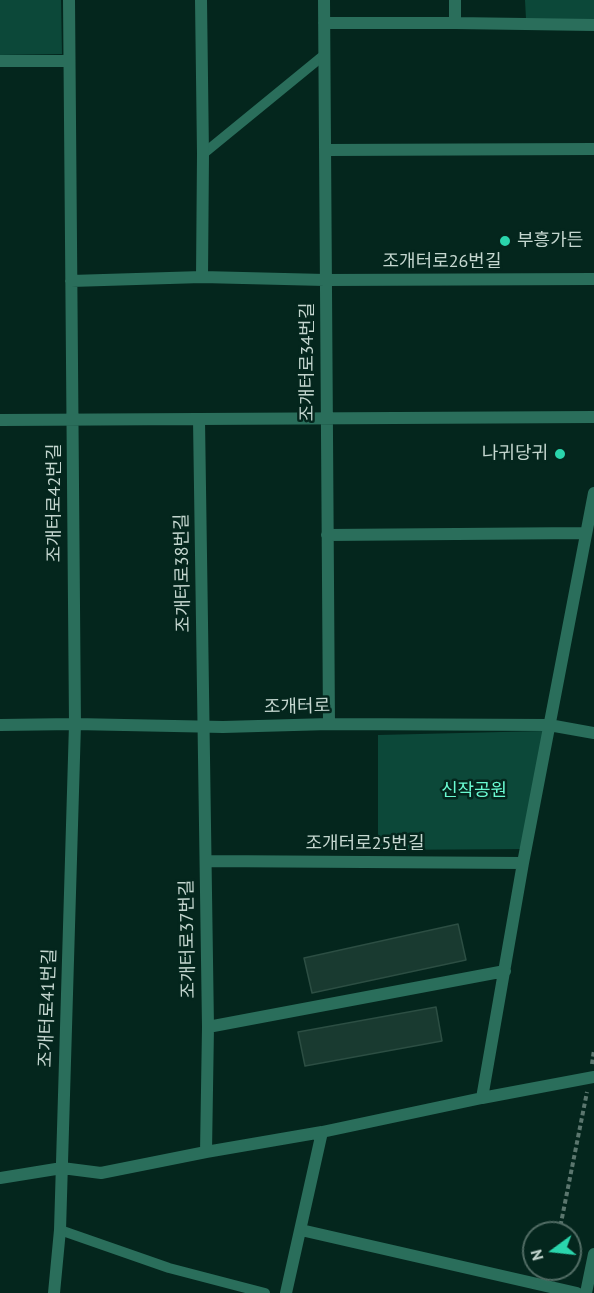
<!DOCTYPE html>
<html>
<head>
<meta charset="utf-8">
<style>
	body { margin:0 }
	#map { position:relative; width:594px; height:1293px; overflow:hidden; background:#04261d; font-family:"PT Sans",sans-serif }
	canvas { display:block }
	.north { position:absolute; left:522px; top:1221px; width:60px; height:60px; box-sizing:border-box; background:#04261d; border:2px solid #516c64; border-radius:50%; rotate:255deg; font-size:16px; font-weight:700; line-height:24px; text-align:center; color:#c4d6cf }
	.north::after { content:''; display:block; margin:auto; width:21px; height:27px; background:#2ad5ac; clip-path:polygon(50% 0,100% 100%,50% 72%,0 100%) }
</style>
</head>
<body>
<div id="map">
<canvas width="594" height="1293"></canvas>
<div class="north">N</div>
</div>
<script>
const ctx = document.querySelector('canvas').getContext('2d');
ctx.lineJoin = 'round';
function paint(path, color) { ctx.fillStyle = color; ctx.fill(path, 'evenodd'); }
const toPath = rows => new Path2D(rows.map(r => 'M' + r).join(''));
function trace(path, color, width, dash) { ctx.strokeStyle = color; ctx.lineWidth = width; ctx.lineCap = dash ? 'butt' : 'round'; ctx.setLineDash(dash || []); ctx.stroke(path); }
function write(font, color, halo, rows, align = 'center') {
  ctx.font = font + ' "PT Sans","Noto Sans KR",sans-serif'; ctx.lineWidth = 5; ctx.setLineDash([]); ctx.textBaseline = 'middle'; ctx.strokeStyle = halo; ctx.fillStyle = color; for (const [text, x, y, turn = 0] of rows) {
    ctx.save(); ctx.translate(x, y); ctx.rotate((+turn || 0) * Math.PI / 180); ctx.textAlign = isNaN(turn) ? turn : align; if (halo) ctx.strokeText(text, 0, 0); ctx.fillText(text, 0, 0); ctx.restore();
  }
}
paint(toPath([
	[0,0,61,0,62,54,0,55],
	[525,0,594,0,594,20,526,19],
	[543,731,530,849,378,850,378,735]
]), '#0c4839');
const building = toPath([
	[458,924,466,960,312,993,304,958,458,924],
	[436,1007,442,1041,305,1066,298,1032,436,1007]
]);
paint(building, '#193a30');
trace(building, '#2c4e43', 1.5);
trace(toPath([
	[592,1064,594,1050],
	[559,1233,587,1092]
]), '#5b766e', 4, [4.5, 3]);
trace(toPath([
	[203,154,324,55],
	[60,1230,169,1268,265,1293]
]), '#2a6e5b', 10);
trace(toPath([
	[201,0,203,154,202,277],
	[324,0,329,724],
	[455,0,455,23],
	[324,23,455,23,594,25],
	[0,61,69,61],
	[326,150,594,149],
	[71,281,202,277,325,280,594,279],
	[0,420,594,417],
	[199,420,208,1027,206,1152],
	[327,535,586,533],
	[0,725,75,724,223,727,329,724,549,725,594,733],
	[206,861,523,863],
	[208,1027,505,971],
	[482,1098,523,863,594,493],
	[0,1178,62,1168,101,1173,206,1152,322,1132,482,1098,594,1077],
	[301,1230,577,1293],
	[54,1293,60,1230,75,724,69,0],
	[286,1293,322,1132]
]), '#2a6e5b', 12);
trace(toPath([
	[586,1293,594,1254]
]), '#2a6e5b', 12);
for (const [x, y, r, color] of [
	[505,241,6,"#2ad5ac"],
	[560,454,6,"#2ad5ac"]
]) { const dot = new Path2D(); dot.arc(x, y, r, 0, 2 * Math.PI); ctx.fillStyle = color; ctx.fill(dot); trace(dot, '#04261d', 2); }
write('18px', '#c4d6cf', '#04261d', [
	["부흥가든",517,241],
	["나귀당귀",548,454,"right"]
], 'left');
write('18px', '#c4d6cf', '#04261d', [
	["조개터로26번길",442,262],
	["조개터로34번길",308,362,-90],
	["조개터로42번길",55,503,-90],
	["조개터로38번길",183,573,-91],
	["조개터로",297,707,-1],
	["조개터로25번길",365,844],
	["조개터로37번길",188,939,-91],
	["조개터로41번길",48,1008,-88]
]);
write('18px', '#6afad2', '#04261d', [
	["신작공원",474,791]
]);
</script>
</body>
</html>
